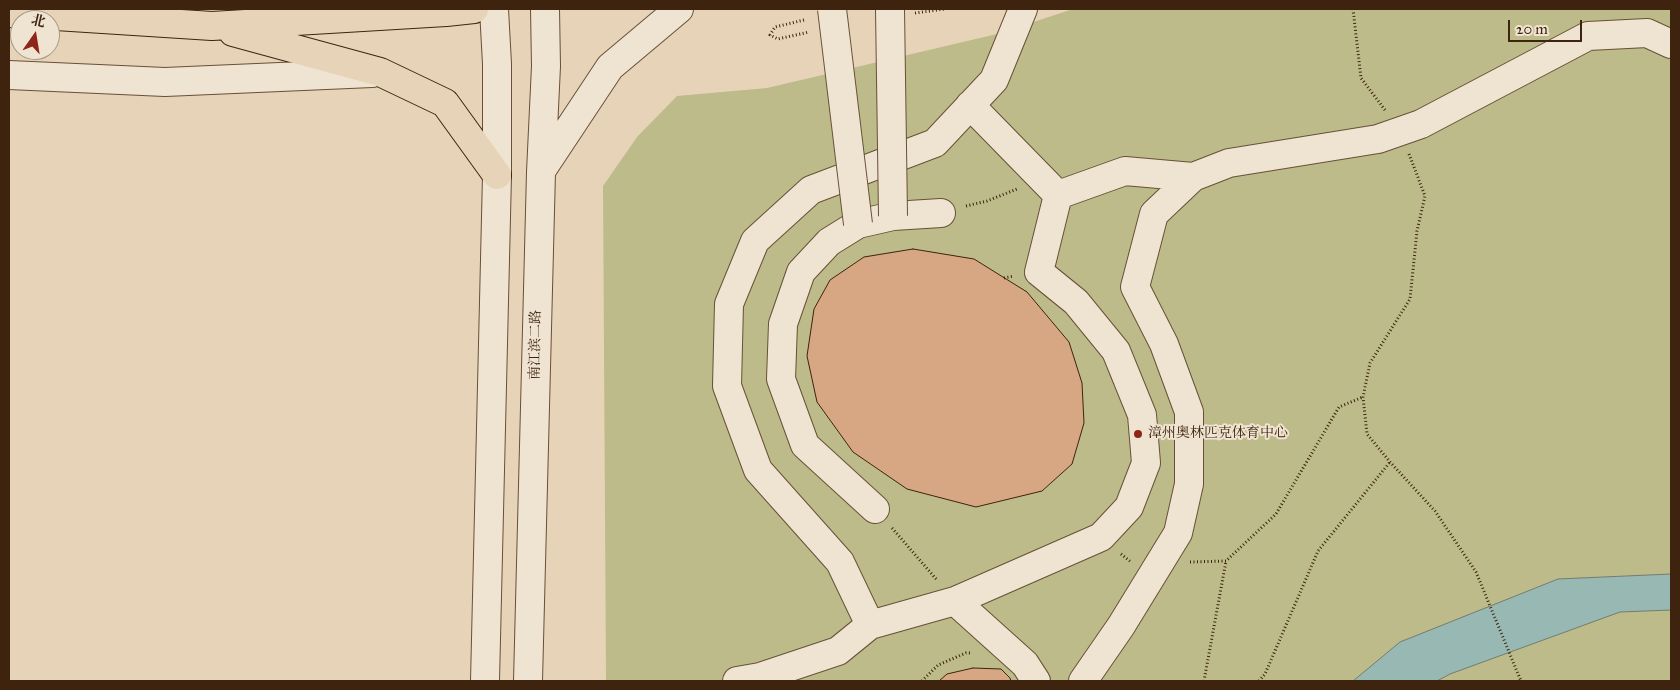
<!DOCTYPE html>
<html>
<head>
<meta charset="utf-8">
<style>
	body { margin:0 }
	#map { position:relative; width:1680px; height:690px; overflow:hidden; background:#e7d4b8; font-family:"IM FELL Great Primer","Noto Serif SC",serif }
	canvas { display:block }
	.frame { position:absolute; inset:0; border:10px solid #3e240e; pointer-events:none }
	.north { position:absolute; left:10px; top:10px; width:50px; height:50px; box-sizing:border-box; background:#efe3d1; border:1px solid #a89783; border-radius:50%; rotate:13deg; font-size:14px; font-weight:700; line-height:20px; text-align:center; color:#3e240e }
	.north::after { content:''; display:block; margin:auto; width:18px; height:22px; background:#8f2418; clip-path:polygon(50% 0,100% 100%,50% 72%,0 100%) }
	.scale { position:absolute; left:1508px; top:20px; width:74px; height:22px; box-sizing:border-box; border:2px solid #3e240e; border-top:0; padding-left:6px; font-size:15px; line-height:18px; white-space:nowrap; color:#3e240e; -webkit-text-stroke:4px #efe3d1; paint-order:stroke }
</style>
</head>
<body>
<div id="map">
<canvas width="1680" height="690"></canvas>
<div class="frame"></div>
<div class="north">北</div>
<div class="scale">20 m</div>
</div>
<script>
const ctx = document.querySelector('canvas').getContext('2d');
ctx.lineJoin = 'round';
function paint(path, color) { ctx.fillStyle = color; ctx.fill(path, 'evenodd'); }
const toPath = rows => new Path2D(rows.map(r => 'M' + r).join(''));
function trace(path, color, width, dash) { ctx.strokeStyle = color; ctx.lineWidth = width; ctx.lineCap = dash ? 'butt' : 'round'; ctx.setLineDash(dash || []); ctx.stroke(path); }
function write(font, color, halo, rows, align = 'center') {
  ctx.font = font + ' "IM FELL Great Primer","Noto Serif SC",serif'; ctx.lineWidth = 4; ctx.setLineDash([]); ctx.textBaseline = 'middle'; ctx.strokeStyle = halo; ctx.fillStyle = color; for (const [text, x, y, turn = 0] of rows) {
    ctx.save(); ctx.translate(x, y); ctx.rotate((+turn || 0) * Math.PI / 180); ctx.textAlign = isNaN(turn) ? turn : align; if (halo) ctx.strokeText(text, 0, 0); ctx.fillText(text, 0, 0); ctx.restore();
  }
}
paint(toPath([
	[1073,9,1671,9,1671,681,606,681,603,186,637,137,677,96,767,88,997,34]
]), '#bdbb89');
const water = toPath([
	[1671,574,1671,610,1620,612,1450,674,1437,681,1353,681,1400,642,1558,579,1671,574]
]);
paint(water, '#97b8b3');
trace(water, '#737d71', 1);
const building = toPath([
	[913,249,974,259,1027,292,1069,342,1082,383,1084,423,1072,464,1042,491,976,507,907,489,853,452,817,402,807,356,814,309,830,280,864,257,913,249],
	[973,668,1001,669,1010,678,1011,681,939,681,947,674,973,668]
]);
paint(building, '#d7a683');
trace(building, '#3e240e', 1);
const minor = toPath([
	[9,75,165,82,372,73],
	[541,171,610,67,679,9],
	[1058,195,1125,171,1193,177],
	[875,509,805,445,781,379,783,324,801,272,829,242,858,224,893,216,941,213],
	[955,601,1025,664,1036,681],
	[870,625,840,562,758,470,727,386,729,304,755,241,811,190,935,143,994,80,1023,9],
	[485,681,497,175,497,64,494,9],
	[528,681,541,172,546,66,545,9],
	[737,681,760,677,838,651,870,625,955,601,1101,537,1129,507,1146,463,1142,415,1116,351,1076,302,1039,272,1058,195,970,105],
	[1083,681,1121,626,1178,533,1189,484,1189,412,1164,344,1135,287,1154,214,1193,177,1229,163,1378,139,1421,124,1588,36,1647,33,1671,44]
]);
const highway = toPath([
	[9,13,212,26,446,12,474,9],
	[233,32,380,72,445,103,497,175]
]);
trace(minor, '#685038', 30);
trace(highway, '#3e240e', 30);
trace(toPath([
	[1353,9,1361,78,1385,110],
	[915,13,945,9],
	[804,20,775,27,770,35,778,39,809,32],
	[1409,154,1425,196,1417,231,1410,299,1370,363,1363,397,1367,434,1390,462,1435,511,1476,572,1521,681],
	[966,206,987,201,1017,189],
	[1004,278,1014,276],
	[892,528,937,580],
	[1121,554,1131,562],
	[1190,562,1226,561,1276,514,1339,407,1363,397],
	[922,681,938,665,966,653,972,653],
	[1204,681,1226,561],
	[1259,681,1265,674,1318,551,1390,462]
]), '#3e240e', 3, [1, 2.5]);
trace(minor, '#efe3d1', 28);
trace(highway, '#e7d4b8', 28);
const minorBridge = toPath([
	[832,9,858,224],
	[890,9,893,216]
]);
trace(minorBridge, '#685038', 30, []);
trace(minorBridge, '#efe3d1', 28);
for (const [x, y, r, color] of [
	[1138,434,5,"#8f2418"]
]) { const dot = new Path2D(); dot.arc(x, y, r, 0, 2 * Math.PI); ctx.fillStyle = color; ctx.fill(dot); trace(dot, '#efe3d1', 2); }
write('14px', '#3e240e', '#efe3d1', [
	["南江滨二路",536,345,-89]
]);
write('14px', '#3e240e', '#efe3d1', [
	["漳州奥林匹克体育中心",1148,434]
], 'left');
</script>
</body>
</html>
